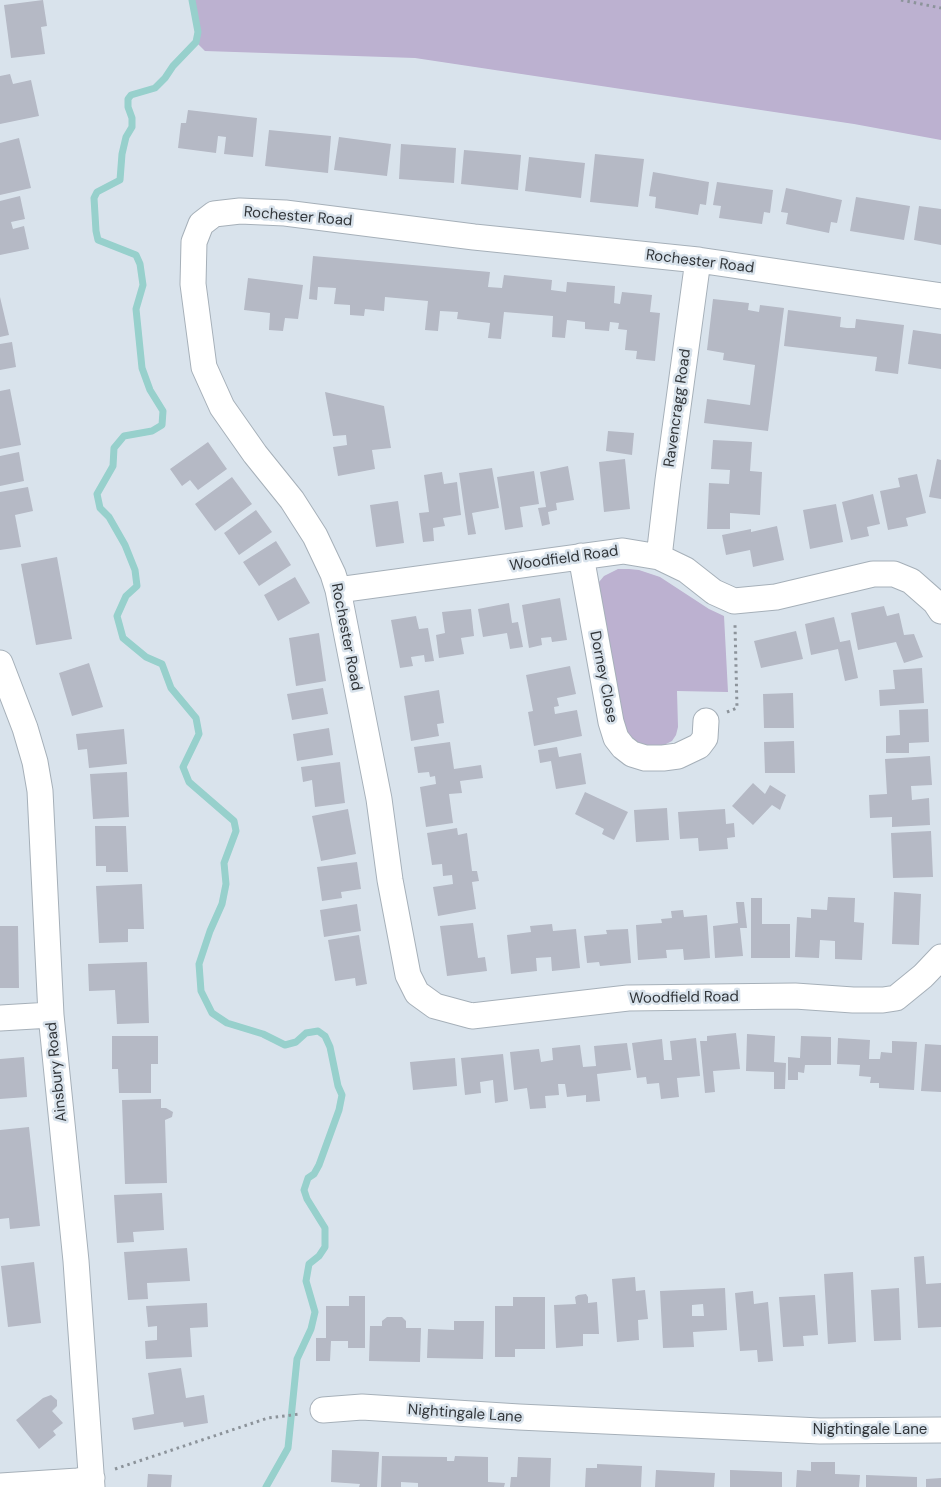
<!DOCTYPE html>
<html>
<head>
<meta charset="utf-8">
<style>
	body { margin:0 }
	canvas { display:block; background:#d9e3ec }
</style>
</head>
<body>
<canvas width="941" height="1487"></canvas>
<script>
const ctx = document.querySelector('canvas').getContext('2d');
ctx.lineJoin = 'round';
function paint(path, color) { ctx.fillStyle = color; ctx.fill(path, 'evenodd'); }
const toPath = rows => new Path2D(rows.map(r => 'M' + r).join(''));
function trace(path, color, width, dash) { ctx.strokeStyle = color; ctx.lineWidth = width; ctx.lineCap = dash ? 'butt' : 'round'; ctx.setLineDash(dash || []); ctx.stroke(path); }
function write(font, color, halo, rows, align = 'center') {
  ctx.font = font + ' "DM Sans",sans-serif'; ctx.lineWidth = 5; ctx.setLineDash([]); ctx.textBaseline = 'middle'; ctx.strokeStyle = halo; ctx.fillStyle = color; for (const [text, x, y, turn = 0] of rows) {
    ctx.save(); ctx.translate(x, y); ctx.rotate((+turn || 0) * Math.PI / 180); ctx.textAlign = isNaN(turn) ? turn : align; if (halo) ctx.strokeText(text, 0, 0); ctx.fillText(text, 0, 0); ctx.restore();
  }
}
paint(toPath([
	[192,0,941,0,941,140,854,124,415,58,205,51,196,42,198,32],
	[618,569,629,569,639,570,660,577,709,609,724,616,728,692,677,691,678,727,676,735,672,741,664,745,655,747,638,746,626,737,595,591,599,582,604,576]
]), '#bcb1d0');
trace(toPath([
	[192,0,198,32,196,42,173,66,165,78,155,88,131,95,128,99,128,107,132,118,132,127,126,137,122,154,120,180,97,192,94,198,96,231,98,240,136,255,140,264,143,285,136,309,142,368,150,390,163,411,162,425,152,431,124,436,114,448,113,466,97,494,100,508,109,517,125,545,135,570,137,586,126,596,117,616,123,638,146,657,162,664,171,688,196,718,199,734,183,767,189,782,234,821,236,831,224,863,226,884,222,904,210,931,199,964,201,991,212,1013,227,1023,263,1034,285,1045,296,1042,306,1033,318,1031,325,1036,330,1047,338,1086,342,1095,339,1110,319,1165,314,1174,308,1178,304,1190,307,1199,325,1228,325,1247,319,1256,309,1264,306,1281,315,1312,311,1329,297,1359,288,1448,266,1487]
]), '#97d0cc', 7);
paint(toPath([
	[43,0,47,26,41,27,45,54,11,58,4,5],
	[10,74,13,84,31,80,39,116,0,124,0,76],
	[188,110,257,118,253,157,224,154,226,137,218,136,216,153,178,148,181,123,186,123],
	[269,130,331,136,328,173,265,166],
	[339,137,391,144,387,176,334,170],
	[19,138,31,188,0,195,0,143],
	[401,144,456,148,454,183,399,179],
	[464,150,521,155,518,190,461,184],
	[595,154,644,159,638,207,590,202],
	[529,157,585,163,581,198,525,191],
	[653,172,709,182,706,205,700,204,698,215,655,208,656,197,649,196],
	[717,182,773,190,770,213,764,212,762,224,719,218,721,206,713,205],
	[786,188,842,200,837,223,831,222,829,233,786,224,788,213,781,212],
	[20,196,25,219,11,222,13,229,24,226,29,249,0,255,0,201],
	[856,197,910,206,904,240,850,231],
	[919,206,941,209,941,245,914,240],
	[313,256,490,272,488,287,502,288,504,275,552,280,551,290,566,292,567,282,615,286,614,303,620,304,622,292,652,295,650,312,660,313,655,361,636,359,637,351,625,350,627,330,618,329,619,323,610,322,609,331,585,329,585,322,567,320,565,338,552,337,553,316,504,312,501,339,488,338,490,323,457,319,458,312,440,311,438,331,425,330,428,301,385,297,384,311,365,309,364,316,350,315,350,305,334,304,336,288,318,287,317,300,309,299],
	[248,278,303,285,298,319,285,318,283,331,269,330,270,313,244,310],
	[0,297,9,335,0,337],
	[713,299,749,303,748,310,759,312,760,305,784,308,768,431,704,423,707,399,750,405,755,365,723,360,724,353,707,350],
	[788,310,841,317,840,327,847,328,855,328,856,319,904,325,898,374,875,371,877,357,784,346],
	[913,330,941,334,941,369,908,364],
	[12,342,16,367,0,370,0,344],
	[10,389,21,445,0,449,0,391],
	[325,392,384,406,391,448,372,450,375,469,338,476,333,447,347,445,346,435,333,436],
	[608,431,634,433,632,455,606,451],
	[713,440,752,442,750,471,762,472,760,515,730,513,730,529,707,529,709,483,729,484,730,470,711,469],
	[208,442,227,469,198,490,190,480,182,486,170,469],
	[19,452,24,481,0,486,0,456],
	[625,459,630,509,604,512,599,462],
	[937,459,941,460,941,499,929,497],
	[568,466,574,500,556,503,557,510,548,512,550,524,542,526,538,508,546,507,540,472],
	[492,468,499,508,472,513,476,534,468,535,459,473],
	[534,471,539,504,520,507,523,527,505,530,497,477],
	[442,472,444,484,457,482,461,515,443,518,445,526,433,528,434,541,423,542,419,513,429,512,424,475],
	[917,474,926,513,906,518,908,526,888,530,880,491,900,487,898,478],
	[232,477,252,504,215,531,195,504],
	[28,487,33,511,15,515,21,547,0,550,0,492],
	[873,494,880,524,867,527,869,536,851,540,842,502],
	[398,501,404,543,376,547,370,505],
	[836,504,843,542,810,549,803,510],
	[256,510,272,532,239,555,224,533],
	[777,526,784,560,753,567,750,550,726,555,722,535,751,529,751,532],
	[276,541,291,565,259,586,243,562],
	[57,557,72,639,36,645,21,564],
	[295,577,310,603,278,621,264,595],
	[560,598,567,640,552,642,551,637,541,638,542,645,529,648,522,605],
	[509,603,512,623,518,622,523,647,510,649,507,633,483,637,478,609],
	[884,606,887,616,899,613,904,635,914,634,923,657,904,663,896,642,858,650,851,613],
	[471,609,474,636,461,638,464,654,439,658,436,635,445,633,442,612],
	[416,616,419,629,428,628,434,661,425,662,424,655,411,657,413,666,400,668,391,620],
	[834,617,840,642,850,640,858,678,845,681,838,649,811,655,805,624],
	[796,631,803,659,761,668,754,641],
	[319,633,326,681,296,686,289,638],
	[89,663,103,707,72,716,59,673],
	[570,666,576,694,557,698,559,706,554,707,555,714,577,710,582,736,534,746,528,712,533,711,526,675],
	[922,668,924,703,880,706,879,690,895,689,893,670],
	[323,688,328,714,292,720,287,694],
	[439,690,444,723,437,724,439,736,411,741,404,696],
	[793,693,794,728,764,728,763,694],
	[928,709,929,742,909,743,909,753,886,753,886,736,900,735,899,710],
	[329,728,333,755,297,761,293,734],
	[124,729,127,764,89,768,87,749,78,750,76,734],
	[794,741,795,773,765,773,764,742],
	[450,742,454,769,481,765,483,778,460,781,462,793,449,794,453,823,426,827,420,787,436,784,435,776,430,777,429,772,418,773,414,747],
	[557,747,559,757,581,753,586,784,556,789,551,761,540,763,538,750],
	[930,756,932,785,911,786,912,800,929,798,930,825,892,827,892,817,870,818,869,795,887,794,885,759],
	[340,762,345,803,315,807,312,780,303,782,301,767],
	[127,772,129,817,93,819,90,774],
	[753,783,765,794,770,785,786,795,780,810,772,805,753,825,732,806],
	[585,792,628,812,614,840,602,834,604,829,575,814],
	[667,808,669,840,636,842,634,810],
	[348,809,356,854,321,861,312,816],
	[725,809,726,824,734,823,735,837,727,838,728,849,699,851,698,838,680,839,678,812],
	[95,826,126,826,128,872,106,872,106,866,96,866],
	[457,828,458,835,467,833,472,871,477,871,479,881,472,882,476,909,438,916,433,887,453,884,452,875,443,876,442,864,432,865,427,833],
	[931,831,933,877,893,878,891,833],
	[357,862,361,889,341,892,342,898,322,901,317,867],
	[142,884,144,929,128,929,128,942,99,943,96,886],
	[894,892,921,894,919,945,892,944],
	[828,897,855,898,854,922,864,923,862,960,835,959,835,941,820,940,819,958,795,957,797,917,811,918,811,909,827,910],
	[751,898,762,898,762,924,790,924,790,958,751,958],
	[736,902,744,902,747,928,740,928,743,956,715,958,713,926,738,923],
	[357,904,361,931,324,937,320,910],
	[683,910,684,917,707,915,710,958,684,960,683,949,666,950,667,958,638,960,636,925,662,923,661,919,672,918,671,911],
	[473,923,478,958,485,957,487,971,447,976,440,926],
	[552,924,553,931,576,929,580,968,552,971,551,957,536,958,537,971,511,974,507,935,531,932,530,926],
	[0,926,18,926,19,988,0,988],
	[628,929,631,963,600,966,599,962,587,963,584,936,607,934,606,930],
	[359,935,367,984,356,986,355,978,335,981,328,940],
	[147,962,149,1023,117,1024,115,990,89,991,88,964],
	[736,1033,740,1069,713,1071,715,1092,705,1093,700,1041,707,1041,707,1036],
	[747,1034,775,1036,774,1062,786,1063,785,1089,774,1089,774,1072,746,1071],
	[112,1036,158,1036,158,1064,151,1064,151,1093,119,1093,118,1069,112,1069],
	[801,1036,831,1037,831,1065,805,1065,804,1073,798,1072,798,1080,788,1080,788,1057,800,1058],
	[696,1038,700,1076,677,1078,679,1097,661,1099,659,1083,647,1084,646,1077,637,1078,632,1043,662,1039,664,1060,672,1060,670,1041],
	[838,1038,870,1040,869,1059,880,1059,881,1052,892,1053,892,1041,917,1042,914,1090,879,1088,879,1083,870,1083,871,1077,859,1076,860,1065,837,1064],
	[627,1043,631,1070,597,1074,600,1101,586,1102,586,1095,567,1097,565,1084,558,1084,559,1095,545,1096,546,1108,530,1109,527,1088,514,1090,510,1052,539,1049,541,1062,553,1060,552,1048,580,1045,583,1067,596,1066,594,1046],
	[925,1044,941,1045,941,1092,921,1091],
	[503,1054,508,1101,495,1103,493,1080,480,1082,481,1093,465,1095,461,1058],
	[24,1057,27,1097,0,1099,0,1059],
	[455,1058,457,1086,413,1090,410,1062],
	[161,1099,161,1108,166,1108,173,1112,172,1117,165,1120,167,1183,125,1184,122,1100],
	[29,1127,40,1226,10,1229,9,1218,0,1219,0,1130],
	[162,1193,164,1230,133,1232,134,1242,117,1243,114,1195],
	[187,1248,190,1281,147,1283,148,1299,128,1300,124,1252],
	[924,1256,926,1284,941,1283,941,1327,918,1328,914,1257],
	[34,1262,41,1323,8,1327,1,1266],
	[853,1272,856,1342,828,1344,824,1274],
	[635,1277,636,1291,645,1290,648,1319,638,1320,639,1340,617,1342,612,1279],
	[725,1288,727,1330,693,1332,694,1347,663,1348,660,1291],
	[703,1304,704,1316,692,1316,692,1305],
	[899,1288,901,1340,874,1341,871,1290],
	[753,1291,754,1304,768,1302,773,1361,758,1362,757,1350,740,1351,735,1293],
	[586,1294,588,1297,588,1303,597,1302,599,1334,583,1334,583,1346,556,1348,554,1305,576,1304,575,1297,578,1295],
	[815,1295,818,1335,803,1336,804,1346,783,1347,779,1297],
	[349,1296,365,1296,365,1348,348,1348,348,1341,331,1341,330,1361,316,1361,316,1338,326,1338,326,1306,349,1306],
	[513,1297,545,1297,545,1349,515,1349,515,1357,495,1357,495,1306,513,1306],
	[207,1303,208,1327,190,1328,192,1357,146,1359,145,1341,157,1340,157,1326,148,1327,146,1306],
	[387,1317,402,1317,406,1321,406,1328,421,1328,420,1362,369,1361,370,1326,382,1326,382,1321],
	[454,1321,484,1321,483,1359,427,1358,428,1329,454,1330],
	[181,1368,186,1398,204,1395,208,1423,184,1427,183,1422,134,1430,132,1418,154,1414,148,1373],
	[51,1395,57,1400,57,1406,52,1411,63,1423,53,1431,56,1435,39,1449,16,1420,43,1398],
	[332,1450,379,1452,377,1487,359,1487,360,1484,331,1482],
	[382,1456,447,1457,447,1461,454,1461,455,1456,488,1457,488,1482,505,1483,504,1487,418,1487,418,1483,401,1482,401,1487,381,1487],
	[518,1457,551,1458,550,1487,510,1487,511,1477,517,1477],
	[811,1462,835,1462,835,1474,860,1475,859,1487,796,1487,797,1470,811,1471],
	[597,1464,642,1466,641,1487,585,1487,586,1468,597,1468],
	[656,1470,715,1473,714,1487,655,1487],
	[730,1470,782,1472,782,1487,730,1487],
	[148,1474,172,1475,171,1487,147,1487],
	[866,1475,917,1477,917,1487,866,1487],
	[941,1478,941,1487,926,1487,926,1479]
]), '#b5b9c5');
const street = toPath([
	[941,296,698,260,474,237,285,213,240,211,214,214,201,224,194,242,193,284,204,367,222,407,255,454,292,500,315,536,333,574,338,590,379,799,390,880,408,975,417,993,435,1006,472,1016,628,998,795,996,853,1000,883,1000,896,998,923,976,941,957],
	[581,556,611,722,616,738,623,747,632,754,645,758,663,758,678,756,699,746,705,738,706,721],
	[659,557,668,480,698,260],
	[338,590,623,551,659,557,686,570,714,592,734,601,776,597,873,574,894,574,911,581,935,602,941,611],
	[0,663,25,728,35,762,40,791,51,1015,76,1261,92,1487],
	[0,1018,51,1015],
	[323,1410,362,1407,519,1417,820,1431,941,1430],
	[0,1486,78,1481,92,1478]
]);
trace(street, '#a6b0b9', 27);
trace(toPath([
	[901,0,941,8],
	[727,712,737,708,735,625],
	[115,1469,268,1418,300,1414]
]), '#8c939a', 3, [2.5, 4]);
trace(street, '#fff', 25);
write('15px', '#313539', '#d9e3ec', [
	["Rochester Road",298,217,5],
	["Rochester Road",700,262,7],
	["Ravencragg Road",678,408,-82],
	["Woodfield Road",564,559,-8],
	["Rochester Road",346,637,79],
	["Dorney Close",603,677,79],
	["Woodfield Road",684,998,-1],
	["Ainsbury Road",57,1072,-96],
	["Nightingale Lane",465,1414,4],
	["Nightingale Lane",870,1430]
]);
</script>
</body>
</html>
